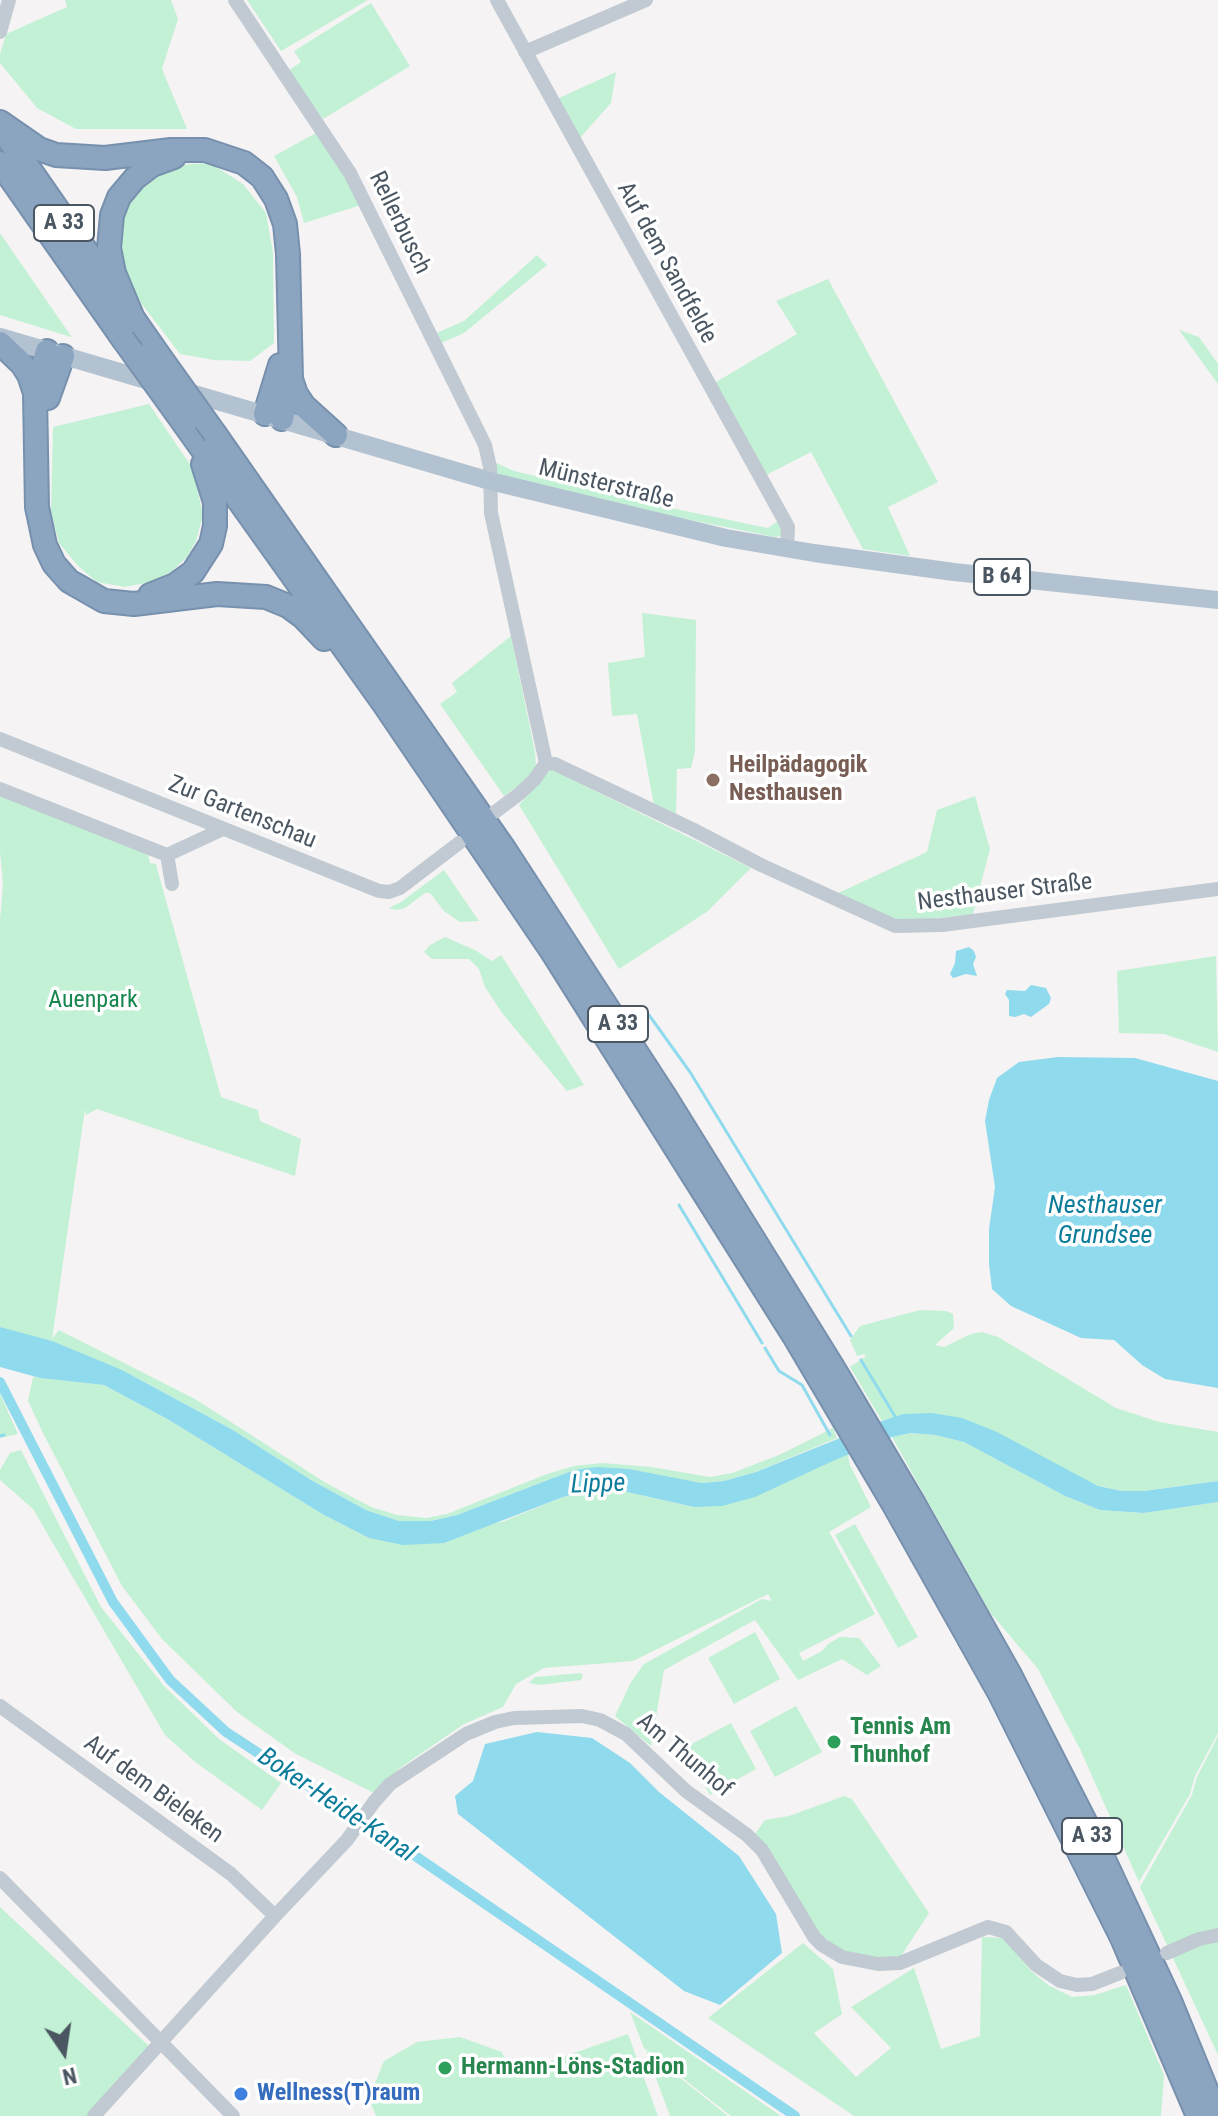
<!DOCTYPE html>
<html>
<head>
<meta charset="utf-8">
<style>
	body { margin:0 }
	#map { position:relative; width:1218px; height:2116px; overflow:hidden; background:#f5f3f3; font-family:"Roboto Condensed",sans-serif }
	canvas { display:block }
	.north { position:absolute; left:24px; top:2012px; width:80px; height:80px; -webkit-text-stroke:6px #fff; paint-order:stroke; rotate:167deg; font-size:22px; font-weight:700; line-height:32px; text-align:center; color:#4a5661 }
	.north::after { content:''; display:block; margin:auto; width:28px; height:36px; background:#4a5661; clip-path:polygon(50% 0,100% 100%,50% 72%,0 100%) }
</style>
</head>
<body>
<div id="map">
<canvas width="1218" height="2116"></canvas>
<div class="north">N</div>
</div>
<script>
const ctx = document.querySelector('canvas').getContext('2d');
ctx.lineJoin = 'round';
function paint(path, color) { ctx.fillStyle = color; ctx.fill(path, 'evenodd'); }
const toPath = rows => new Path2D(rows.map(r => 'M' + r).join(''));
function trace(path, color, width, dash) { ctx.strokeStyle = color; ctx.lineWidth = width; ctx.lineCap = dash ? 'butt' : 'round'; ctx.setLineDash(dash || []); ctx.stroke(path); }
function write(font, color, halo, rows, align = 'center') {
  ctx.font = font + ' "Roboto Condensed",sans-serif'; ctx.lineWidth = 7; ctx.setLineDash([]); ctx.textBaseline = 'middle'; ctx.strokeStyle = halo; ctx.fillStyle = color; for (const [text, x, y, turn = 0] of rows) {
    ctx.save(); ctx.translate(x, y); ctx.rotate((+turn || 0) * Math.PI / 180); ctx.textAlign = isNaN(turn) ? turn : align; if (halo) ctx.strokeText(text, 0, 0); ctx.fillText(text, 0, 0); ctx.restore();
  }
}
paint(toPath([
	[65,0,171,0,178,19,162,69,187,129,76,129,37,108,0,63,0,54,6,34,67,7],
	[247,0,368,0,281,51],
	[371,3,410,66,323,119,288,71,301,62,294,51],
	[616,72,611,103,579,139,557,99],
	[318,132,361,205,304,223,297,197,274,156],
	[210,163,243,184,266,213,273,253,274,343,250,361,214,360,180,354,141,303,121,269,118,235,126,202,155,173,178,165],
	[0,233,71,336,71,337,0,315],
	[537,255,547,265,464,333,439,344,434,334,464,321],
	[828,279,938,482,888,507,910,556,863,549,811,452,764,476,711,385,797,334,776,301],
	[1179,330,1199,337,1218,364,1218,384],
	[149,404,193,469,203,515,196,541,187,557,172,571,155,581,125,587,97,582,78,566,59,543,51,512,53,427],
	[494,462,514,471,656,505,768,528,780,520,783,526,781,536,775,537,626,507,498,475,495,472],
	[642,613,696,620,695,752,691,768,677,769,676,815,654,805,637,714,612,716,608,663,645,657],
	[511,636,535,752,536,765,533,775,504,796,440,704,457,692,452,683],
	[551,769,751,868,708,911,619,969,519,805],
	[0,793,147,850,150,863,156,864,158,872,221,1097,258,1110,260,1121,301,1139,295,1176,97,1109,86,1115,85,1109,52,1339,59,1330,195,1399,326,1483,371,1507,397,1515,426,1518,447,1514,547,1474,574,1466,602,1463,651,1467,710,1477,732,1473,779,1455,833,1428,837,1438,756,1472,724,1481,701,1483,574,1470,457,1515,431,1521,399,1521,366,1510,311,1480,233,1430,122,1370,0,1327,0,920,3,885,0,851],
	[975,796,990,849,973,914,914,921,894,919,836,894,927,852,937,810],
	[444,870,479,921,460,922,444,911,430,893,425,893,405,908,396,910,389,908,401,902],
	[445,937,475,950,492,961,501,955,584,1085,567,1091,502,1013,485,987,479,969,469,959,432,959,424,952,430,945],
	[1216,956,1218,1052,1164,1034,1119,1033,1117,971],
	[920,1310,946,1311,953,1314,954,1328,935,1345,944,1347,971,1334,982,1332,998,1337,1116,1408,1159,1422,1218,1432,1218,1481,1144,1491,1122,1491,1098,1486,1065,1470,903,1414,882,1421,850,1367,866,1356,864,1354,857,1356,850,1340,860,1326],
	[33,1377,104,1385,169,1420,324,1515,369,1538,502,1522,563,1497,593,1490,618,1490,694,1507,848,1455,850,1465,871,1507,829,1532,875,1614,799,1653,803,1661,822,1651,828,1644,840,1637,859,1638,881,1666,867,1675,842,1659,798,1680,755,1620,664,1670,651,1746,615,1716,631,1682,644,1664,762,1599,772,1601,768,1594,633,1661,544,1668,516,1684,503,1707,464,1724,400,1768,374,1793,296,1754,237,1712,162,1639,122,1586,43,1433,28,1401],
	[0,1394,18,1434,0,1438],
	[910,1433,935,1435,964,1442,1065,1496,1100,1510,1144,1513,1218,1502,1218,1733,1195,1776,1190,1794,1139,1882,1080,1749,1038,1669,989,1611,892,1437],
	[21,1450,101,1607,164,1686,219,1739,281,1783,262,1810,194,1761,165,1735,33,1509,0,1480,0,1470,10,1453],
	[855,1524,918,1637,898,1648,835,1535],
	[755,1632,780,1679,734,1704,708,1658],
	[581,1673,583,1676,581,1680,539,1685,529,1683,535,1677],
	[796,1706,822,1752,775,1777,750,1731],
	[731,1723,756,1769,710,1795,684,1748],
	[1218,1736,1218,2055,1140,1887,1192,1795,1197,1777],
	[844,1796,852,1799,929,1913,899,1959,856,1957,833,1947,819,1935,754,1835,765,1820,789,1816],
	[0,1907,151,2048,90,2116,0,2116],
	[982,1937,1004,1938,1031,1971,1048,1985,1072,1997,1095,1995,1126,1985,1164,2075,1161,2116,854,2116,708,2018,803,1943,833,1969,842,2014,814,2033,856,2077,891,2048,851,2007,914,1968,941,2049,980,2036],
	[630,2012,781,2116,731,2116,644,2048],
	[628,2034,658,2116,376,2116,369,2098,384,2061,417,2042,460,2037,502,2052,512,2075],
	[646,2051,728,2116,670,2116]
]), '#c3f1d5');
paint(toPath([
	[969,947,974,951,976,957,973,964,977,976,966,974,953,978,950,974,955,963,956,951],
	[1031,985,1046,988,1051,998,1049,1004,1031,1017,1024,1014,1015,1017,1009,1016,1009,1000,1005,994,1007,990,1025,991],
	[1058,1057,1135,1058,1218,1081,1218,1388,1165,1379,1142,1365,1114,1340,1081,1338,1011,1306,992,1289,989,1264,989,1229,995,1187,985,1121,989,1100,997,1078,1019,1062],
	[0,1327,52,1341,122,1370,233,1430,311,1480,366,1510,399,1521,431,1521,457,1515,574,1470,597,1467,629,1469,701,1483,724,1481,756,1472,882,1421,903,1414,932,1413,962,1418,997,1432,1098,1486,1122,1491,1144,1491,1218,1481,1218,1502,1144,1513,1100,1510,1065,1496,964,1442,935,1435,910,1433,892,1437,835,1460,755,1497,722,1506,694,1507,618,1490,593,1490,563,1497,444,1543,403,1545,369,1538,324,1515,169,1420,104,1385,40,1378,0,1367],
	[537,1732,592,1738,630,1763,659,1792,739,1856,776,1914,782,1953,720,2005,684,1991,458,1814,455,1796,473,1781,485,1744]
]), '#90daee');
trace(toPath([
	[649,1015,690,1072,851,1336],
	[679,1205,762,1343],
	[765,1348,779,1371,802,1385,830,1435],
	[861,1360,896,1418],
	[0,1436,4,1435]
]), '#90daee', 3);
trace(toPath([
	[0,1382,113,1602,170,1680,226,1732,408,1851,795,2116]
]), '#90daee', 10);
const highway = toPath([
	[0,122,39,149,56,155,105,158,171,150,205,150,244,163,262,177,276,199,285,224,288,254,291,379,282,419],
	[3,131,153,347],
	[0,163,123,339],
	[132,316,114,273,109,248,112,215,119,197,135,178,152,165,174,157],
	[0,343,22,364,29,375,35,393],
	[47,351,35,393,37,507,45,545,54,564,69,581,104,601,134,604,217,594,266,597,288,606,303,617,324,639],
	[291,379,296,394,304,406,336,435],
	[48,398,63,356],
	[265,414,280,365],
	[185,425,384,704,553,953,794,1336,894,1505,1000,1694,1122,1938,1198,2116],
	[215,434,505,850,666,1098,834,1369,914,1504,1009,1673,1099,1849,1170,2001,1217,2116],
	[150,595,175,585,193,572,211,544,215,526,215,502,203,464]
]);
trace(highway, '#7690ad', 26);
trace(toPath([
	[235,0,350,173,485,445,490,467,491,513,546,763,534,780,519,794,495,812],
	[497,0,788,527,787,548],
	[0,32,9,0],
	[525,52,646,0],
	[0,739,379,891,389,892,400,888,459,843],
	[546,763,555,764,692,829,761,865,895,926,942,925,1218,889],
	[0,789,167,855,223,829],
	[167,855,172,884],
	[0,1706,231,1874,275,1916],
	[0,1878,233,2116],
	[1167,1953,1199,1939,1218,1935],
	[94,2116,275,1916,347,1840,374,1802,390,1784,466,1734,495,1722,514,1718,582,1716,600,1720,626,1734,686,1791,747,1835,762,1850,814,1937,822,1945,842,1957,878,1964,900,1963,988,1927,1006,1932,1036,1965,1060,1981,1077,1985,1092,1984,1120,1973]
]), '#c1cad2', 14);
trace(toPath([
	[0,337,490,481,726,538,814,553,954,572,1218,600]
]), '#b3c2d1', 18);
trace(highway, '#8ba5c1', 22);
const highwayBridge = toPath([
	[123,339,185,425],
	[153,347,215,434]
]);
trace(highwayBridge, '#7690ad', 26, []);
trace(highwayBridge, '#8ba5c1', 22);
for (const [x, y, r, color] of [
	[713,780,8,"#8d6e63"],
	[834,1742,8,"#2e9e5b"],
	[445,2068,8,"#2e9e5b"],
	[241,2094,8,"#3f7fe0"]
]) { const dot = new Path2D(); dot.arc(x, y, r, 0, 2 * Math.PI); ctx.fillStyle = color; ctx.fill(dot); trace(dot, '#fff', 3); }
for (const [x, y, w] of [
	[64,223,60],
	[1002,577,56],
	[618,1024,60],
	[1092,1836,60]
]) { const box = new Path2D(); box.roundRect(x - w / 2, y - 18, w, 36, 6); ctx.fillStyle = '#fff'; ctx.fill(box); trace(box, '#4a5661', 2); }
write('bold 22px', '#4a5661', null, [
	["A 33",64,223],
	["B 64",1002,577],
	["A 33",618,1024],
	["A 33",1092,1836]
]);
write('24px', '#4a5661', '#fff', [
	["Rellerbusch",399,223,64],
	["Auf dem Sandfelde",666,263,61],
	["Münsterstraße",606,485,14],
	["Zur Gartenschau",242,813,22],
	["Nesthauser Straße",1005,893,-7],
	["Am Thunhof",684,1756,40],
	["Auf dem Bieleken",153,1790,36]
]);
write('bold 24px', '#785e54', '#fff', [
	["Heilpädagogik",729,766],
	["Nesthausen",729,794]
], 'left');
write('24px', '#17864f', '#fff', [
	["Auenpark",93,1001]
]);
write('bold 24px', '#27864d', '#fff', [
	["Tennis Am",850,1728],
	["Thunhof",850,1756],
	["Hermann-Löns-Stadion",461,2068]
], 'left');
write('bold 24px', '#366cbe', '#fff', [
	["Wellness(T)raum",257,2094]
], 'left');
write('italic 26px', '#0c7c9b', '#fff', [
	["Nesthauser",1105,1206],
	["Grundsee",1105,1236],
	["Lippe",598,1485,-2],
	["Boker-Heide-Kanal",336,1806,34]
]);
</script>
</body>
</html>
